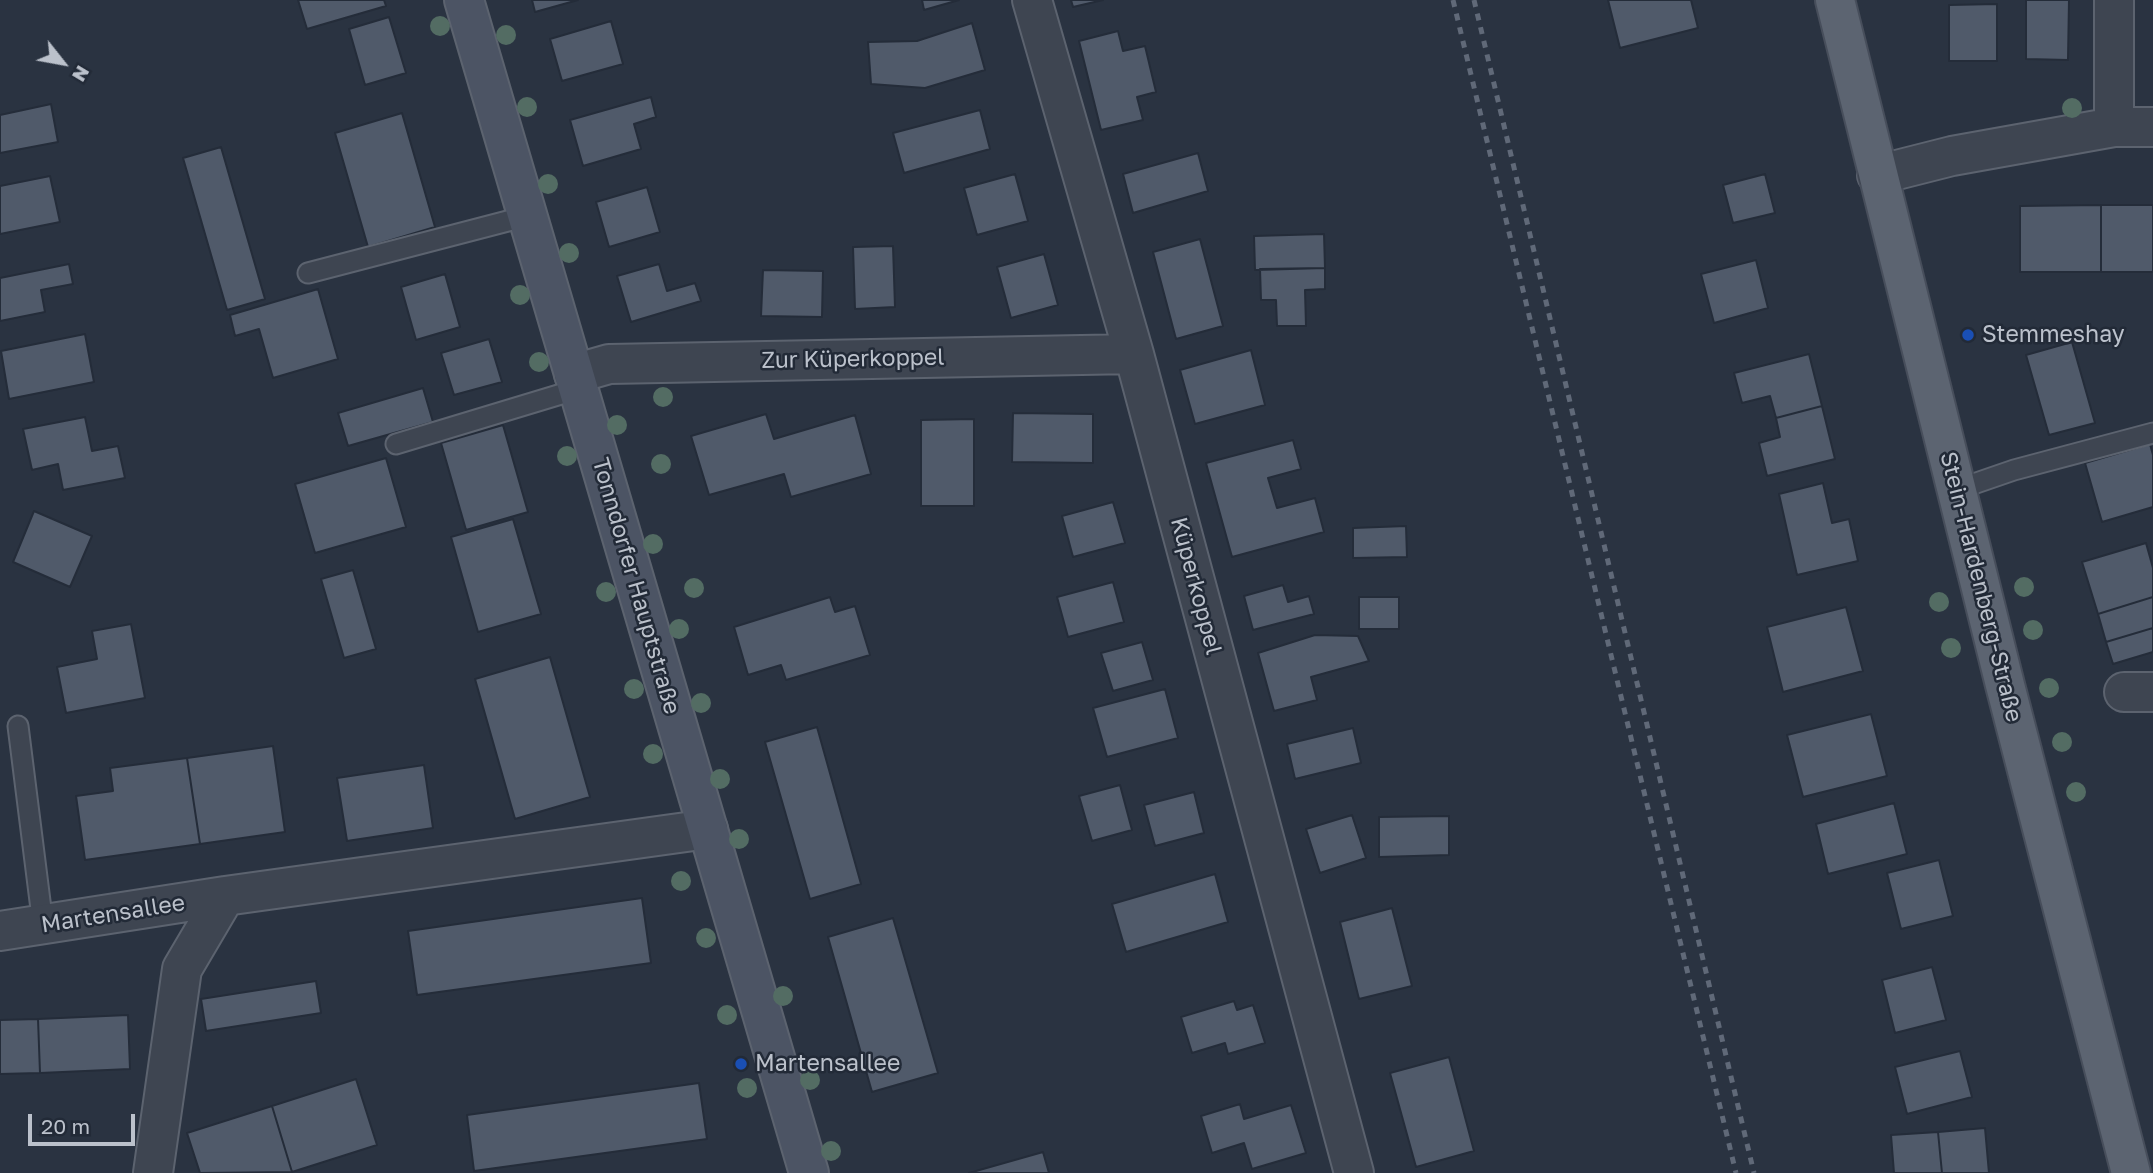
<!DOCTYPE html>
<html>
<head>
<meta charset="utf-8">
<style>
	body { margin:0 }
	#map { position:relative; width:2153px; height:1173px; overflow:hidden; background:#2a3341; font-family:"Golos Text",sans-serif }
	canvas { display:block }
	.north { position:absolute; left:28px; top:28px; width:70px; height:70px; -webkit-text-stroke:5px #222a37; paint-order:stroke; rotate:121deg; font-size:19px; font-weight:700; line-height:28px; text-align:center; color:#bbc1cb }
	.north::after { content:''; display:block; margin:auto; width:24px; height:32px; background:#bbc1cb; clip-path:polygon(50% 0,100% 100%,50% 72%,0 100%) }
	.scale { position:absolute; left:28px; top:1114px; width:107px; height:32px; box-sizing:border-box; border:4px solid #bbc1cb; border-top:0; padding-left:9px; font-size:21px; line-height:24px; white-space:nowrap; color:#bbc1cb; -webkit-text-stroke:5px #222a37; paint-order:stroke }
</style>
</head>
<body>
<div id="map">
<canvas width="2153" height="1173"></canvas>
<div class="north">N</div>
<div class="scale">20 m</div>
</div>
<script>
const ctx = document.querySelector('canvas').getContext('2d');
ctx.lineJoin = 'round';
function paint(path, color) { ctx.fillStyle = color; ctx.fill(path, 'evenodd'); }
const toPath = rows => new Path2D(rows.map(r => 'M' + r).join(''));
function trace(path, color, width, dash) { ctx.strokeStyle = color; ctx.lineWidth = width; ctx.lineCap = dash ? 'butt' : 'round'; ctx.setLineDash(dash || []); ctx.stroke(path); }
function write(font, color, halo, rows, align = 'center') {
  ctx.font = font + ' "Golos Text",sans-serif'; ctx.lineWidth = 5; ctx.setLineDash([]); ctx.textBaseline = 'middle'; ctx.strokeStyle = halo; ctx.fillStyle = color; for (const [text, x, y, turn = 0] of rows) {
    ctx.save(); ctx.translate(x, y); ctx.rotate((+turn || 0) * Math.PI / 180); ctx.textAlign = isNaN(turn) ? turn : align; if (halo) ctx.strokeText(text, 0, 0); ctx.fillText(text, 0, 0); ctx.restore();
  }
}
const building = toPath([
	[298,0,384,0,386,6,307,29,298,0],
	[532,0,578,0,535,12,532,0],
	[922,0,959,0,924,10,922,0],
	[1071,0,1103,0,1073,7,1071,0],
	[1608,0,1691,0,1698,28,1620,48,1608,0],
	[2026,0,2069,0,2068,60,2026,59,2026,0],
	[1997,4,1997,61,1949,61,1949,5,1997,4],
	[389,17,406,73,365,85,349,29,389,17],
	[611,21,623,64,562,81,550,39,611,21],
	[972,23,985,70,925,88,871,84,868,42,917,41,972,23],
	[1118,31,1123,51,1145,46,1156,92,1137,97,1143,120,1101,130,1079,41,1118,31],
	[651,97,656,117,634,124,641,149,583,166,570,120,651,97],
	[51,104,58,142,0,153,0,115,51,104],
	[980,110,990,149,904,173,893,133,980,110],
	[402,113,435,227,368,247,335,133,402,113],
	[221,147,265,299,227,310,183,158,221,147],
	[1198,153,1208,191,1133,213,1123,174,1198,153],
	[1015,174,1028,221,977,235,964,188,1015,174],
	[1765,174,1775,213,1733,223,1723,185,1765,174],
	[50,176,60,222,0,234,0,186,50,176],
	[647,187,660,232,609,247,596,202,647,187],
	[2101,205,2101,272,2020,272,2020,206,2101,205],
	[2101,205,2153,205,2153,272,2101,272,2101,205],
	[1324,234,1325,268,1255,270,1254,236,1324,234],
	[1200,239,1223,326,1176,339,1153,252,1200,239],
	[893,246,895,307,855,309,853,247,893,246],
	[1044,254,1058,305,1011,318,997,267,1044,254],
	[1756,260,1768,308,1714,323,1701,274,1756,260],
	[69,264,73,284,41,290,45,312,0,321,0,278,69,264],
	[659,264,667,291,695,283,701,301,631,322,617,276,659,264],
	[1325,268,1325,289,1305,290,1306,326,1277,326,1276,300,1261,300,1260,269,1325,268],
	[763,270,823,271,822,317,761,316,763,270],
	[445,274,460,327,416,340,401,287,445,274],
	[318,289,338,359,273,378,259,329,235,336,230,315,318,289],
	[85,334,94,382,9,399,1,351,85,334],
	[489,339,502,382,454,395,441,353,489,339],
	[2072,342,2095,423,2049,435,2026,355,2072,342],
	[1251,350,1265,405,1195,424,1180,370,1251,350],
	[1809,354,1822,406,1776,418,1770,396,1742,403,1734,373,1809,354],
	[423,388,433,422,348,446,338,413,423,388],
	[1822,406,1835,459,1767,476,1759,443,1780,437,1776,418,1822,406],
	[1013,413,1093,414,1093,463,1012,462,1013,413],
	[766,414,774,439,855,415,871,474,791,497,784,474,709,495,691,436,766,414],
	[85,417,92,451,118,446,125,478,63,490,58,464,32,470,23,429,85,417],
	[974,419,974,506,921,506,921,420,974,419],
	[503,425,528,512,466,530,441,443,503,425],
	[1293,440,1301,469,1268,478,1277,508,1315,498,1324,532,1232,557,1206,463,1293,440],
	[2150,444,2153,455,2153,507,2102,522,2085,463,2150,444],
	[386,458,406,527,315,553,295,484,386,458],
	[1823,483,1832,523,1849,519,1858,561,1797,575,1779,494,1823,483],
	[1113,502,1125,543,1073,557,1062,516,1113,502],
	[34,511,92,536,70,587,13,562,34,511],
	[513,519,541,614,478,632,451,537,513,519],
	[1406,526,1407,557,1353,558,1353,528,1406,526],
	[2146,543,2153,568,2153,597,2098,614,2082,562,2146,543],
	[353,570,376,649,344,658,321,579,353,570],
	[1113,582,1124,622,1068,637,1057,597,1113,582],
	[1283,585,1288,602,1309,596,1314,614,1253,630,1244,596,1283,585],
	[830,597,835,612,855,606,870,655,786,680,781,665,748,675,734,627,830,597],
	[1359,597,1399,597,1399,629,1359,629,1359,597],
	[2153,597,2153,628,2106,642,2098,614,2153,597],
	[1846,607,1863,671,1783,692,1767,627,1846,607],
	[131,624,145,698,66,713,57,667,97,659,92,631,131,624],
	[2153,628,2153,652,2113,664,2106,642,2153,628],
	[1315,635,1358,636,1369,661,1311,677,1317,700,1274,711,1258,653,1315,635],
	[1142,642,1153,680,1113,691,1101,653,1142,642],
	[550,657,590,797,515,819,475,679,550,657],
	[1165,689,1178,738,1107,757,1093,708,1165,689],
	[1871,714,1887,776,1803,797,1787,735,1871,714],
	[817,727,861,884,810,899,765,742,817,727],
	[1353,728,1361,763,1295,779,1287,744,1353,728],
	[273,746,285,832,200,844,187,758,273,746],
	[187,758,200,844,85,860,76,796,113,791,110,768,187,758],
	[424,765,433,828,347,841,337,778,424,765],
	[1120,785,1132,830,1092,841,1079,796,1120,785],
	[1194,792,1204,833,1155,846,1144,805,1194,792],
	[1894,803,1907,854,1828,874,1816,824,1894,803],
	[1352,815,1366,858,1320,873,1306,829,1352,815],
	[1449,816,1449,855,1379,857,1379,817,1449,816],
	[1939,860,1953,916,1901,929,1887,873,1939,860],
	[1215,874,1228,922,1126,952,1112,904,1215,874],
	[642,898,651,963,417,995,408,931,642,898],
	[1392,908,1412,986,1359,999,1340,922,1392,908],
	[893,918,938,1073,872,1092,828,937,893,918],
	[1932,967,1946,1020,1895,1033,1882,980,1932,967],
	[316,981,321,1013,206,1031,201,999,316,981],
	[1234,1001,1237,1010,1253,1005,1265,1043,1228,1054,1225,1043,1192,1053,1181,1017,1234,1001],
	[128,1015,130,1069,40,1073,38,1019,128,1015],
	[38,1019,40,1073,0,1074,0,1020,38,1019],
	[1960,1051,1972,1097,1907,1114,1895,1067,1960,1051],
	[1449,1057,1474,1151,1416,1167,1390,1073,1449,1057],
	[356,1079,377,1145,292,1172,272,1106,356,1079],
	[699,1083,707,1139,474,1171,467,1115,699,1083],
	[1240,1104,1244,1119,1291,1105,1306,1153,1252,1169,1244,1143,1212,1153,1201,1116,1240,1104],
	[272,1106,292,1172,200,1173,187,1133,272,1106],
	[1985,1128,1989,1173,1942,1173,1938,1132,1985,1128],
	[1938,1132,1942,1173,1894,1173,1891,1135,1938,1132],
	[1043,1152,1049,1173,969,1173,1043,1152]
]);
paint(building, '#505a6a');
trace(building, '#242c39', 2);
const lane = toPath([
	[308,273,527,216],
	[396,444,578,389],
	[1956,490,2014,470,2153,433],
	[18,726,43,925]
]);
const street = toPath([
	[1032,0,1134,354,1354,1173],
	[2114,0,2114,127],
	[1877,175,1952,156,2114,127,2153,127],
	[574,374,609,364,1134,354],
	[2124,692,2153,692],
	[0,931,225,896],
	[153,1173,182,969,225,896,708,829]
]);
const secondary = toPath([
	[464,0,809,1173]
]);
const primary = toPath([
	[1835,0,2005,685,2131,1173]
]);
trace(lane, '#5c636f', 23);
trace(street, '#5c636f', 42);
trace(secondary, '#5c636f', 42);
trace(primary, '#474e5b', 42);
trace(lane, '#3e4551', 19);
trace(street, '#3e4551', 38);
trace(secondary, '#4c5464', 38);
trace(primary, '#5c6471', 38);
trace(toPath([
	[1453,0,1736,1173],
	[1474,0,1754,1173]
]), '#606978', 5, [7, 7]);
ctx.fillStyle = '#536c63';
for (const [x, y] of [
	[440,26],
	[506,35],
	[527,107],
	[2072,108],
	[548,184],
	[569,253],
	[520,295],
	[539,362],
	[663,397],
	[617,425],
	[567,456],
	[661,464],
	[653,544],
	[2024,587],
	[694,588],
	[606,592],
	[1939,602],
	[679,629],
	[2033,630],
	[1951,648],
	[2049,688],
	[634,689],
	[701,703],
	[2062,742],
	[653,754],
	[720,779],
	[2076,792],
	[739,839],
	[681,881],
	[706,938],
	[783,996],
	[727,1015],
	[810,1080],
	[747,1088],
	[831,1151]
]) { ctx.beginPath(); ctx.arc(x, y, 10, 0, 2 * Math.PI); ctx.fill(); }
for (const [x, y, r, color] of [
	[1968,335,7,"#1a4fb4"],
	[741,1064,7,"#1a4fb4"]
]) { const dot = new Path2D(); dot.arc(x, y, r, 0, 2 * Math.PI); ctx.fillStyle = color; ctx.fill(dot); trace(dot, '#222a37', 2.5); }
write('23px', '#bbc1cb', '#222a37', [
	["Stemmeshay",1982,335],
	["Martensallee",755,1064]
], 'left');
write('23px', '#bbc1cb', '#222a37', [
	["Zur Küperkoppel",853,359,-1],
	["Tonndorfer Hauptstraße",636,586,74],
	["Küperkoppel",1196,586,75],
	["Stein-Hardenberg-Straße",1981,587,76],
	["Martensallee",113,914,-9]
]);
</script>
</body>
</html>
